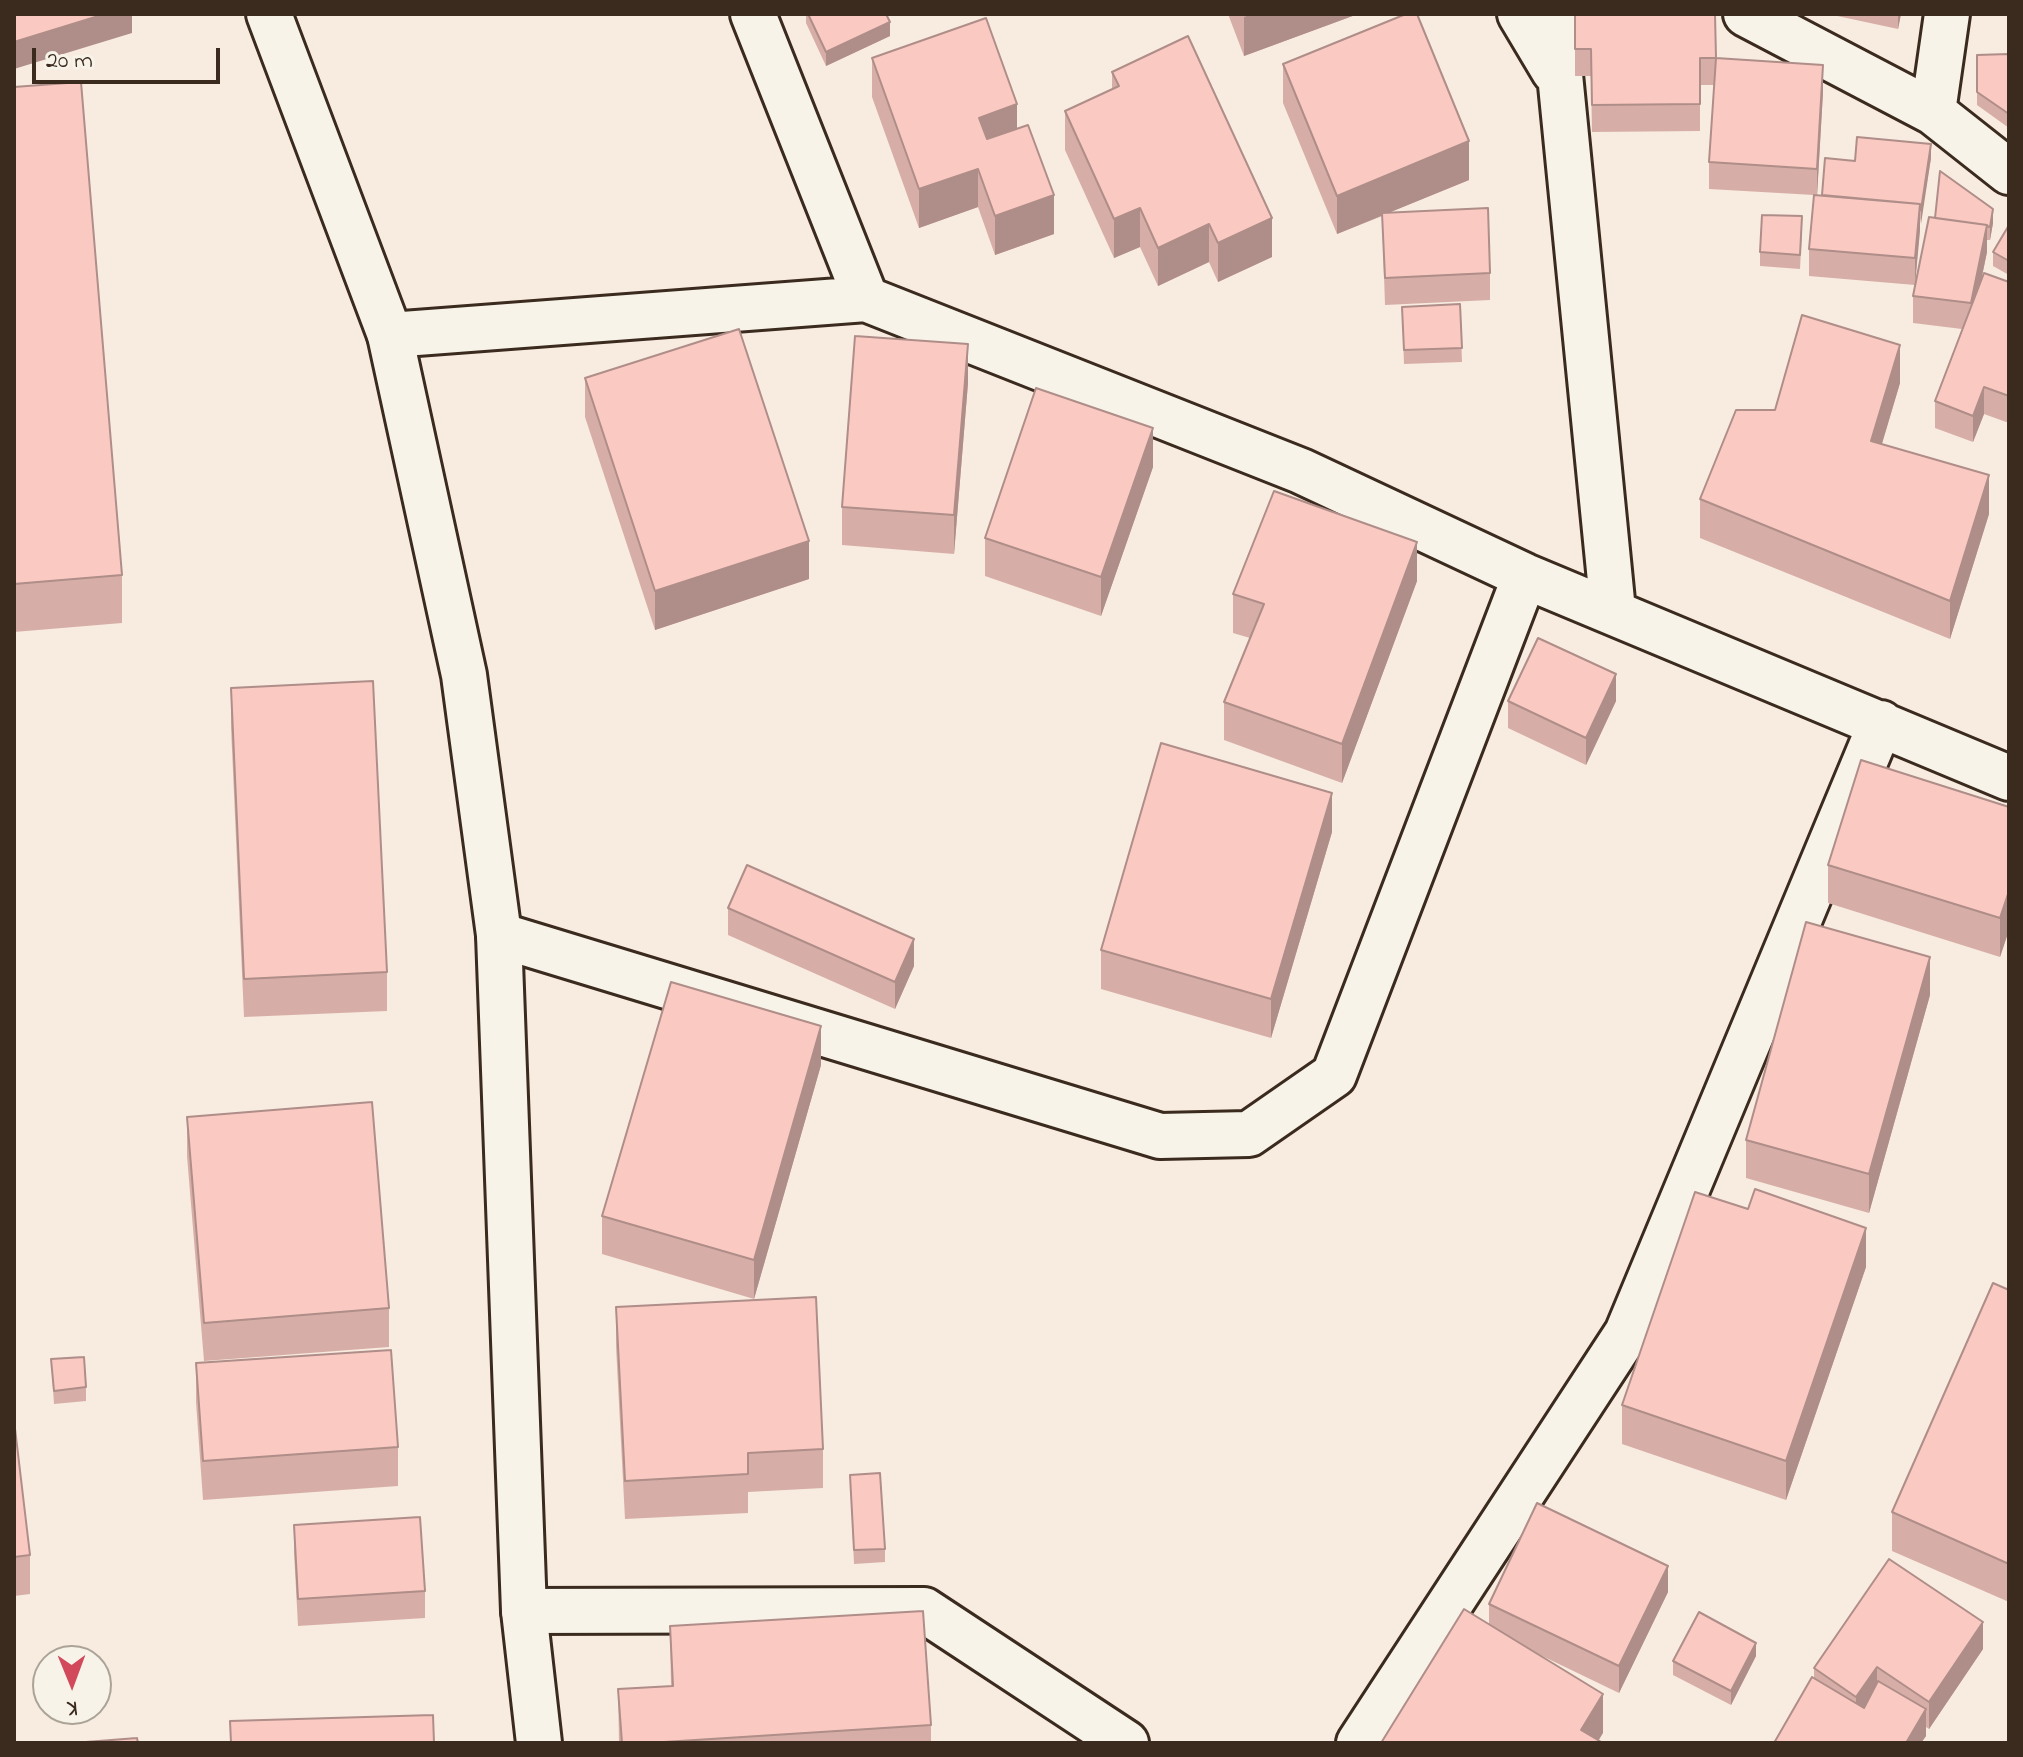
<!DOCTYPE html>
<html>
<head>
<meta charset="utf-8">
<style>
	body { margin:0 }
	#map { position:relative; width:2023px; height:1757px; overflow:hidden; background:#f8ebe0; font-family:"Indie Flower",sans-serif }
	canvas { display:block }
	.frame { position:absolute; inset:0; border:16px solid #3b2a1e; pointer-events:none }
	.north { position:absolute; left:32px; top:1645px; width:80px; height:80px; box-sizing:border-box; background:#f7f3e8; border:2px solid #aca397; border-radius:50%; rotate:179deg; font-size:22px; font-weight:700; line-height:32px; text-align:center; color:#3b2a1e }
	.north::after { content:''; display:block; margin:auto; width:28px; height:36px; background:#d1495b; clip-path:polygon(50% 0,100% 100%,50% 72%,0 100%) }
	.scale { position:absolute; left:32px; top:48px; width:188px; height:36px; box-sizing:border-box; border:4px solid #3b2a1e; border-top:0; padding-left:10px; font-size:24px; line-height:28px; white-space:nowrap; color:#3b2a1e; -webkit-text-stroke:6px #f7f3e8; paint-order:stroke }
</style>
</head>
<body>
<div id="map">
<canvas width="2023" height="1757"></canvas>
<div class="frame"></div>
<div class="north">K</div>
<div class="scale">20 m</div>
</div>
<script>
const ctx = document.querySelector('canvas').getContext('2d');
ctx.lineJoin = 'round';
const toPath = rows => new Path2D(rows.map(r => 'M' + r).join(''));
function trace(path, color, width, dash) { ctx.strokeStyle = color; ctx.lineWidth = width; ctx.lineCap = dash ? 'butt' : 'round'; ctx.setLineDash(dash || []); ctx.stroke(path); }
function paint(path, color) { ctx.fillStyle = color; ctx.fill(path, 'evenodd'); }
const street = toPath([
	[753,14,866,299],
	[1520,14,1554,71],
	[1554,14,1613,611],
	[1746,14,1933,112,2009,172],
	[1933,112,1947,14],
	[390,335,866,299,1301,471,1525,576,2009,778],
	[499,935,1160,1136,1249,1134,1334,1075,1525,576],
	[524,1611,924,1610,1126,1743],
	[1359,1743,1627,1333,1881,723]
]);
const secondary = toPath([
	[269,14,390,335,464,675,499,935,524,1611,539,1743]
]);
trace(street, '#3b2a1e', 50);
trace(secondary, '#3b2a1e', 50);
trace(street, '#f7f3e8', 44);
trace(secondary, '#f7f3e8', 44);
paint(toPath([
	[806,14,886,14,890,36,826,66,806,23],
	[1228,14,1358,14,1244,56],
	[1575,14,1823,92,1817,195,1822,195,1855,161,1931,158,1920,224,1915,285,1809,276,1809,249,1814,195,1709,189,1709,162,1714,85,1700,85,1700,131,1592,132,1591,76,1575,76],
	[1828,14,1901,14,1898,29],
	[2009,54,2009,128,1977,105,1977,55],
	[872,58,1017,129,1054,234,995,255,978,207,919,228,872,97],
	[1283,64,1469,180,1390,212,1490,273,1490,300,1385,305,1382,216,1337,234,1283,103],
	[1112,72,1272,257,1218,282,1209,262,1158,286,1140,247,1114,258,1065,150,1065,111,1112,89],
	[14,87,122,575,122,623,14,632],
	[1929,217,1993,223,1990,240,1987,240,1987,252,1981,280,2009,282,2009,423,1984,414,1973,442,1935,428,1935,401,1962,329,1913,323,1913,296],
	[2009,225,2009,275,1993,266,1993,252],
	[1802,230,1800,269,1760,266,1760,252],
	[1460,304,1462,362,1404,364,1402,307],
	[585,378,809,579,655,630,585,417],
	[968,383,954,554,842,545,842,507],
	[1900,383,1882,444,1989,514,1950,639,1700,538,1700,499,1775,410],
	[1153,467,1101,616,985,576,985,538],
	[1417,581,1342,783,1224,740,1224,702,1250,638,1233,633,1233,594],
	[231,688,387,972,387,1011,244,1017,231,727],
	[1508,701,1616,701,1586,765,1508,728],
	[2009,807,2009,930,2000,957,1828,903,1828,865],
	[1332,832,1271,1038,1101,989,1101,950],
	[728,908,914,966,895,1009,728,935],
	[1930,995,1869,1213,1746,1178,1746,1140],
	[821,1065,754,1299,602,1254,602,1216],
	[187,1117,389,1308,389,1347,204,1361,187,1156],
	[1866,1267,1786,1500,1622,1444,1622,1405],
	[2009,1290,2009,1602,1892,1551,1892,1512],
	[616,1307,823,1449,823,1488,748,1492,748,1513,625,1519,616,1346],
	[51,1359,86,1387,86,1401,54,1404],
	[196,1363,398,1447,398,1486,203,1500,196,1402],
	[14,1420,30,1555,30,1594,14,1596],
	[850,1475,885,1549,885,1562,854,1564],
	[294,1525,425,1591,425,1618,298,1626,294,1552],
	[1668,1592,1619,1693,1536,1653,1603,1733,1381,1743,1489,1625,1489,1604],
	[670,1626,931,1725,931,1743,619,1743,618,1689,671,1686],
	[1983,1649,1929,1729,1926,1727,1926,1736,1921,1743,1814,1678,1814,1668],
	[1756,1656,1731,1705,1673,1675,1673,1661]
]), '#d7aea7');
paint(toPath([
	[105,14,132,14,132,33,14,69,14,42],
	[1253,14,1358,14,1244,56,1244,17],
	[1898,14,1901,14,1898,29],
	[890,22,890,36,826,66,826,52],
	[1823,65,1823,92,1817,196,1817,169],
	[1017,104,1017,143,979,156,979,118],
	[1469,141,1469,180,1337,234,1337,196],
	[1931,144,1931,158,1921,224,1921,210],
	[978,169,978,207,919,228,919,189],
	[1054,195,1054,234,995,255,995,216],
	[1920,204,1920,231,1915,285,1915,258],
	[1140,208,1140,247,1114,258,1114,219],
	[1993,209,1993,223,1990,240,1990,227],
	[1272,218,1272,257,1218,282,1218,243],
	[1209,224,1209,262,1158,286,1158,248],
	[1987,225,1987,252,1971,330,1971,303],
	[968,344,968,383,954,554,954,515],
	[1900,345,1900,383,1871,480,1871,441],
	[1984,387,1984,414,1973,442,1973,416],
	[1153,428,1153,467,1101,616,1101,577],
	[1989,475,1989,514,1950,639,1950,601],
	[809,541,809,579,655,630,655,591],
	[1417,542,1417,581,1342,783,1342,744],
	[1616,674,1616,701,1586,765,1586,738],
	[1332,793,1332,832,1271,1038,1271,999],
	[2009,891,2009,930,2000,957,2000,918],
	[914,939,914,966,895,1009,895,982],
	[1930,957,1930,995,1869,1213,1869,1174],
	[821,1026,821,1065,754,1299,754,1260],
	[1866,1228,1866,1267,1786,1500,1786,1461],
	[1668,1566,1668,1592,1619,1693,1619,1666],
	[1983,1622,1983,1649,1929,1729,1929,1702],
	[1756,1643,1756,1656,1731,1705,1731,1691],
	[1877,1667,1877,1694,1856,1724,1856,1697],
	[1603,1694,1603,1733,1597,1743,1581,1730],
	[1926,1709,1926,1736,1921,1743,1906,1743]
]), '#af8d88');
const building = toPath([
	[14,14,105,14,14,42,14,14],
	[808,14,886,14,890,22,826,52,808,14],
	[1406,14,1417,14,1469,141,1337,196,1283,64,1406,14],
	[1575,14,1715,14,1716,58,1700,58,1700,104,1592,105,1591,49,1575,49,1575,14],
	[986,18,1017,104,979,118,987,139,1028,125,1054,195,995,216,978,169,919,189,872,58,986,18],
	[1188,36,1272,218,1218,243,1209,224,1158,248,1140,208,1114,219,1065,111,1119,86,1112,72,1188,36],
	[2009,54,2009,114,1977,92,1977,55,2009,54],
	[1716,58,1823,65,1817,169,1709,162,1716,58],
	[81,82,122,575,14,584,14,87,81,82],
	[1857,137,1931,144,1921,210,1920,204,1822,195,1825,158,1855,161,1857,137],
	[1940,171,1993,209,1990,227,1987,226,1987,225,1935,218,1940,171],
	[1814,195,1920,204,1915,258,1809,249,1814,195],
	[1488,208,1490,273,1385,278,1382,213,1488,208],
	[1762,215,1802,216,1800,255,1760,252,1762,215],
	[1929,217,1987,225,1971,303,1913,296,1929,217],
	[2009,225,2009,261,1993,252,2009,225],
	[1984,273,2009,282,2009,396,1984,387,1973,416,1935,401,1984,273],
	[1460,304,1462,348,1404,350,1402,307,1460,304],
	[1802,315,1900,345,1871,441,1989,475,1950,601,1700,499,1736,410,1775,410,1802,315],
	[739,329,809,541,655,591,585,378,739,329],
	[855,336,968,344,954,515,842,507,855,336],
	[1036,388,1153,428,1101,577,985,538,1036,388],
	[1274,491,1417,542,1342,744,1224,702,1264,604,1233,594,1274,491],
	[1538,638,1616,674,1586,738,1508,701,1538,638],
	[373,681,387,972,244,979,231,688,373,681],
	[1161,743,1332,793,1271,999,1101,950,1161,743],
	[1861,760,2009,807,2009,891,2000,918,1828,865,1861,760],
	[747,865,914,939,895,982,728,908,747,865],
	[1806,922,1930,957,1869,1174,1746,1140,1806,922],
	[671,982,821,1026,754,1260,602,1216,671,982],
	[372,1102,389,1308,204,1323,187,1117,372,1102],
	[1755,1189,1866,1228,1786,1461,1622,1405,1695,1192,1748,1209,1755,1189],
	[1993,1283,2009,1290,2009,1564,1892,1512,1993,1283],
	[816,1297,823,1449,748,1453,748,1474,625,1481,616,1307,816,1297],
	[391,1350,398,1447,203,1461,196,1363,391,1350],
	[84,1357,86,1387,54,1391,51,1359,84,1357],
	[14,1420,30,1555,14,1557,14,1420],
	[880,1473,885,1549,854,1550,850,1475,880,1473],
	[1537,1503,1668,1566,1619,1666,1489,1604,1537,1503],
	[420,1517,425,1591,298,1599,294,1525,420,1517],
	[1889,1559,1983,1622,1929,1702,1877,1667,1856,1697,1814,1668,1889,1559],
	[1464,1609,1603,1694,1581,1730,1603,1743,1381,1743,1464,1609],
	[923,1611,931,1725,648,1743,622,1743,618,1689,673,1686,670,1626,923,1611],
	[1699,1612,1756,1643,1731,1691,1673,1661,1699,1612],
	[1812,1677,1864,1708,1878,1681,1926,1709,1906,1743,1774,1743,1812,1677],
	[433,1715,434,1743,231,1743,230,1721,433,1715],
	[137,1738,138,1743,73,1743,137,1738]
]);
paint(building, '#facac2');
trace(building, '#af8d88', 2);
</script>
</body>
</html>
